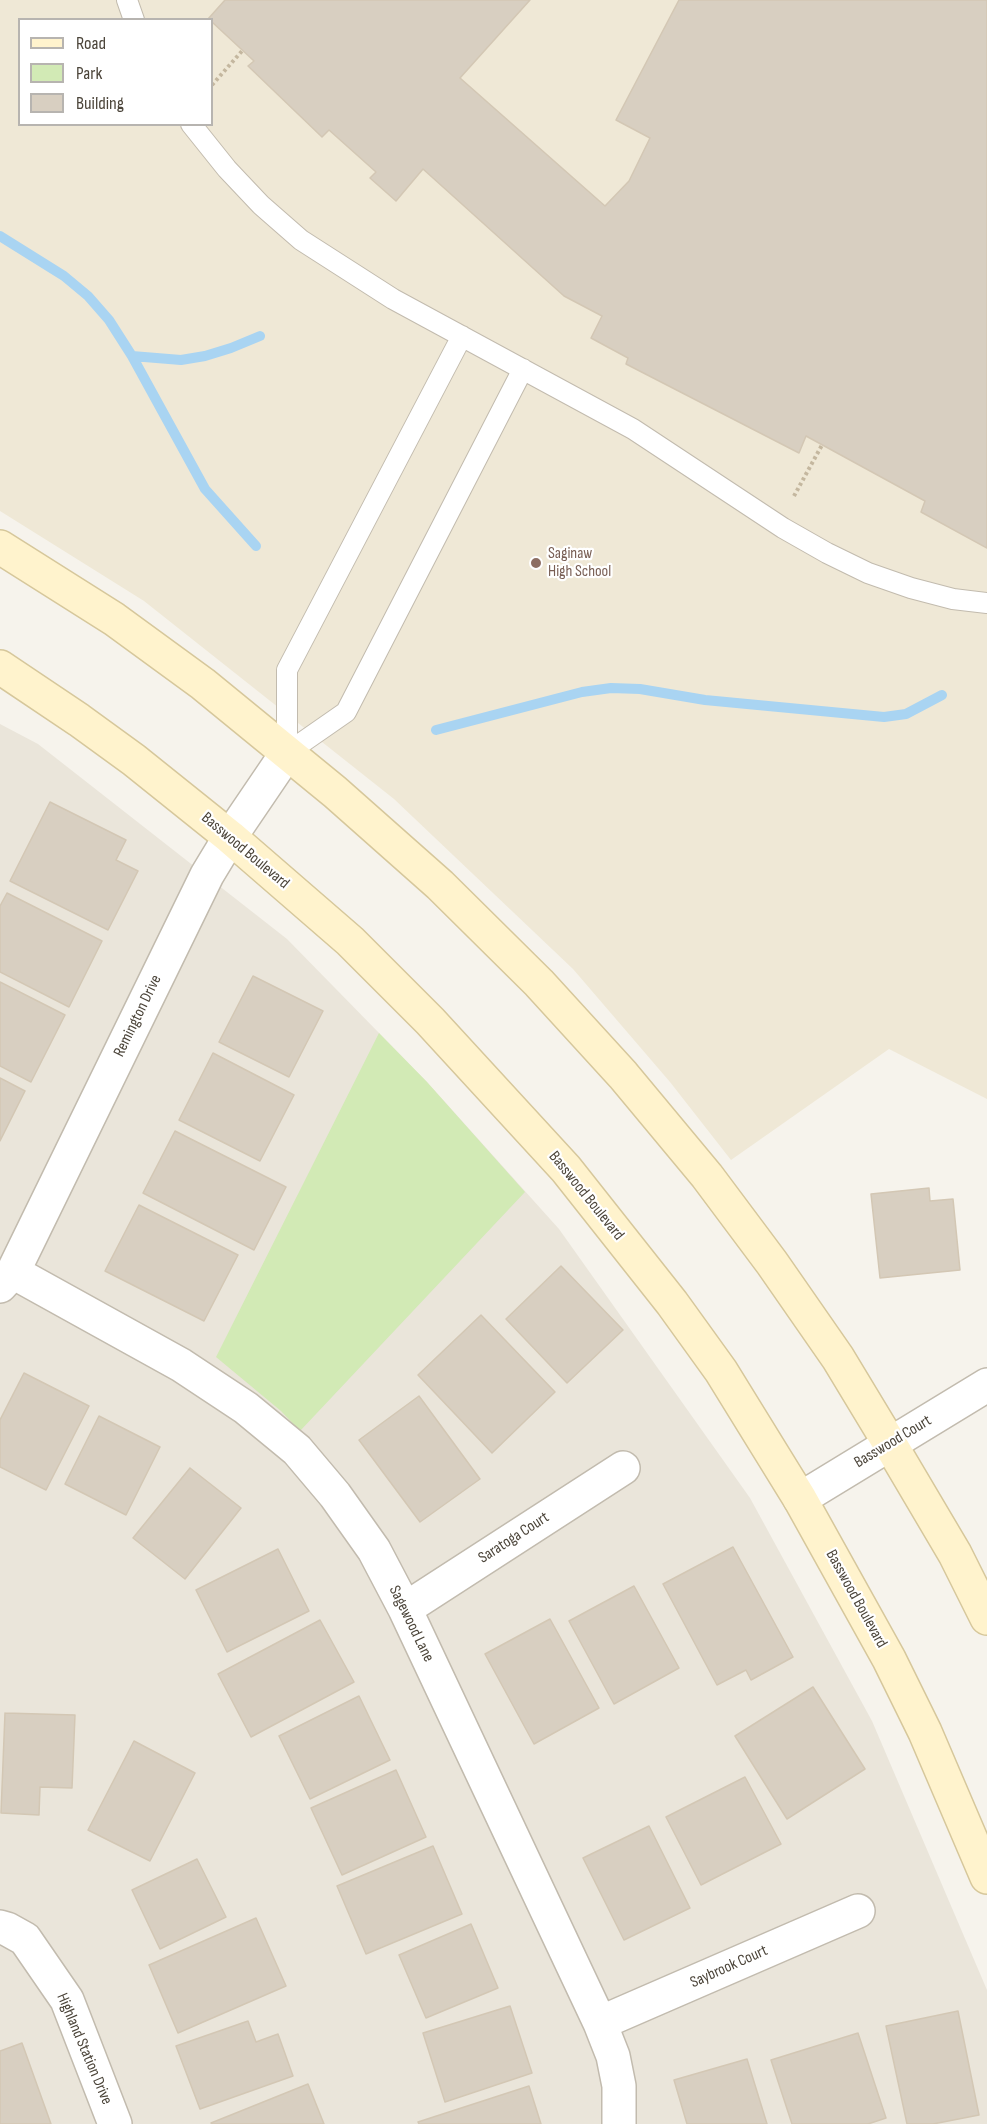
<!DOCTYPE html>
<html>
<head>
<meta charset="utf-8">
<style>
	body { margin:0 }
	#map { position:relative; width:987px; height:2124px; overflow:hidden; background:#f6f3ec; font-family:"Sofia Sans Condensed",sans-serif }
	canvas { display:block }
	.legend { position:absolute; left:18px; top:18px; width:195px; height:108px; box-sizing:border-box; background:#fff; border:2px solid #b7b4b0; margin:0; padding:8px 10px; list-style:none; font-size:18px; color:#4b4439 }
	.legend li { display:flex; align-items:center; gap:12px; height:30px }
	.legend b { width:30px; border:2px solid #b7b4b0 }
</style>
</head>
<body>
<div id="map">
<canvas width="987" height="2124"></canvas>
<ul class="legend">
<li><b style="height:8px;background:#fff3cd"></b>Road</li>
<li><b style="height:16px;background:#d2eab5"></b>Park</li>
<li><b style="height:16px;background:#d8cfc1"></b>Building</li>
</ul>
</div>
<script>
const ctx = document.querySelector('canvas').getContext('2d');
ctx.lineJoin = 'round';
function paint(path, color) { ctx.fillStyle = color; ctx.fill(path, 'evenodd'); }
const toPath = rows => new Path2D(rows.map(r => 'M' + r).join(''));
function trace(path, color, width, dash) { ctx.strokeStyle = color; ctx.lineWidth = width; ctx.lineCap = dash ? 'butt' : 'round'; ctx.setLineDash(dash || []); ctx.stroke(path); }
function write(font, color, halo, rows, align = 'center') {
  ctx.font = font + ' "Sofia Sans Condensed",sans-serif'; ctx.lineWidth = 4.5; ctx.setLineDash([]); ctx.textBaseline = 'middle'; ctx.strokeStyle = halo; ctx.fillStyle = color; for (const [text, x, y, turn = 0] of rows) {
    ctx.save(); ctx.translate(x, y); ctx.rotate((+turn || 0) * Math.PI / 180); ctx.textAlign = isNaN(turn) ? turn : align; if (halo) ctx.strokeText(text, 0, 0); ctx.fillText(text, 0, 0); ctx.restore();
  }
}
paint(toPath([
	[0,724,38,744,287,939,427,1082,559,1229,750,1498,872,1721,987,1990,987,2124,0,2124]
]), '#eae5da');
paint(toPath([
	[0,0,987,0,987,1099,889,1049,731,1160,670,1082,573,969,394,799,144,601,0,511],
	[20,20,212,20,212,124,20,124]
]), '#efe8d6');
paint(toPath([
	[379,1033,427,1082,525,1192,300,1431,281,1411,216,1357]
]), '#d2eab5');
trace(toPath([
	[0,236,64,276,88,296,109,320,132,356,205,489,256,546],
	[132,356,181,360,205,356,231,348,260,336],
	[436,730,582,692,611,688,640,689,705,700,884,717,906,714,942,695]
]), '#a9d4f2', 10);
const building = toPath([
	[225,0,530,0,460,78,605,206,629,181,650,138,616,120,679,0,987,0,987,548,921,512,925,501,806,436,799,453,626,364,628,358,591,338,602,316,564,296,423,169,396,201,370,178,376,172,329,130,322,137,248,66,254,61,212,22,212,20,208,19,225,0],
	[50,802,126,840,116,860,138,871,108,930,10,881,50,802],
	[7,893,102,941,69,1007,0,972,0,906,7,893],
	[253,976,323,1011,289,1077,219,1042,253,976],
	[0,982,65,1015,31,1082,0,1066,0,982],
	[213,1053,294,1095,260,1161,179,1120,213,1053],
	[0,1078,25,1091,0,1141,0,1078],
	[175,1131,286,1187,254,1250,143,1193,175,1131],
	[929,1188,930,1201,953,1199,960,1270,880,1278,871,1194,929,1188],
	[139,1205,238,1255,204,1321,105,1271,139,1205],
	[561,1266,623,1330,567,1383,506,1319,561,1266],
	[481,1315,555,1392,492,1453,418,1375,481,1315],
	[24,1373,89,1406,46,1490,0,1467,0,1420,24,1373],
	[419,1396,480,1479,420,1522,359,1440,419,1396],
	[99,1416,160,1447,126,1515,65,1484,99,1416],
	[190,1468,241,1508,185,1579,133,1538,190,1468],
	[733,1547,793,1657,751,1680,746,1670,717,1685,663,1584,733,1547],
	[278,1549,309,1611,227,1652,196,1590,278,1549],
	[634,1586,679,1668,614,1704,569,1621,634,1586],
	[550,1619,599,1708,534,1744,485,1654,550,1619],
	[320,1620,354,1682,251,1737,218,1674,320,1620],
	[813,1687,865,1769,787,1819,735,1736,813,1687],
	[359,1696,390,1760,310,1799,279,1736,359,1696],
	[5,1713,75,1715,72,1788,40,1787,39,1815,1,1813,5,1713],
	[134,1741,195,1773,150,1861,88,1830,134,1741],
	[396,1770,426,1837,342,1875,311,1808,396,1770],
	[745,1777,781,1844,701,1885,666,1817,745,1777],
	[649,1826,690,1908,624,1940,583,1858,649,1826],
	[433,1846,462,1914,366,1954,337,1886,433,1846],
	[197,1859,226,1917,160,1949,132,1890,197,1859],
	[256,1918,286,1986,178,2033,149,1965,256,1918],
	[471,1924,498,1988,426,2018,399,1955,471,1924],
	[510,2006,532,2073,445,2102,423,2033,510,2006],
	[958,2011,979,2115,933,2124,907,2124,886,2026,958,2011],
	[248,2021,256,2042,278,2034,293,2076,200,2109,176,2046,248,2021],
	[858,2033,886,2118,868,2124,792,2124,771,2060,858,2033],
	[22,2043,51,2124,0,2124,0,2051,22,2043],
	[747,2059,767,2124,687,2124,674,2080,747,2059],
	[308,2084,324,2124,212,2124,211,2123,308,2084],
	[529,2086,541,2124,419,2124,418,2122,529,2086]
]);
paint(building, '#d8cfc1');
trace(building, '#d3c7b4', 1.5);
const lane = toPath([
	[127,0,134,20],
	[191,124,227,169,261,205,301,240,393,299,633,429,783,528,827,553,868,573,911,588,953,599,987,603],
	[287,753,287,670,462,336],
	[287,753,346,712,523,369]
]);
const street = toPath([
	[13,1272,181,1365,246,1408,297,1450,335,1495,374,1550,405,1609,600,2023,613,2056,619,2086,619,2124],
	[0,1286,13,1272,207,875,230,837,287,753],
	[800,1499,987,1385],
	[405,1609,623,1468],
	[0,1927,7,1929,25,1939,67,2000,115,2124],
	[600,2023,858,1911]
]);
const secondary = toPath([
	[0,547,114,619,203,684,335,792,440,885,539,983,623,1075,707,1176,772,1263,838,1358,890,1444,955,1554,987,1618],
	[0,667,79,720,134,760,230,837,350,941,430,1021,566,1169,672,1303,721,1371,800,1499,889,1659,925,1732,987,1877]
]);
trace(lane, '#c2bbae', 22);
trace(street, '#c2bbae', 36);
trace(secondary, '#d6c79b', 36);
trace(toPath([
	[212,85,242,51],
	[794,496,822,445]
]), '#c4b79f', 4, [3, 3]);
trace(lane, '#fff', 20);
trace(street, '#fff', 33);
trace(secondary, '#fff3cd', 33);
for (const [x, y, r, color] of [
	[536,563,6,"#8d6e63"]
]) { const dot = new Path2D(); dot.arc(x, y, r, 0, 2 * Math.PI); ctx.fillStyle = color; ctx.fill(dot); trace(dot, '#fff', 2); }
write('16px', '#785e54', '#fff', [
	["Saginaw",548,554],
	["High School",548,572]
], 'left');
write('16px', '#4b4439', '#fff', [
	["Basswood Boulevard",245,851,40],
	["Remington Drive",138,1016,-64],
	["Basswood Boulevard",586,1196,51],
	["Basswood Court",893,1442,-31],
	["Saratoga Court",514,1538,-33],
	["Basswood Boulevard",856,1599,61],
	["Sagewood Lane",411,1624,64],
	["Saybrook Court",729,1967,-24],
	["Highland Station Drive",84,2049,67]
]);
</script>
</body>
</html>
